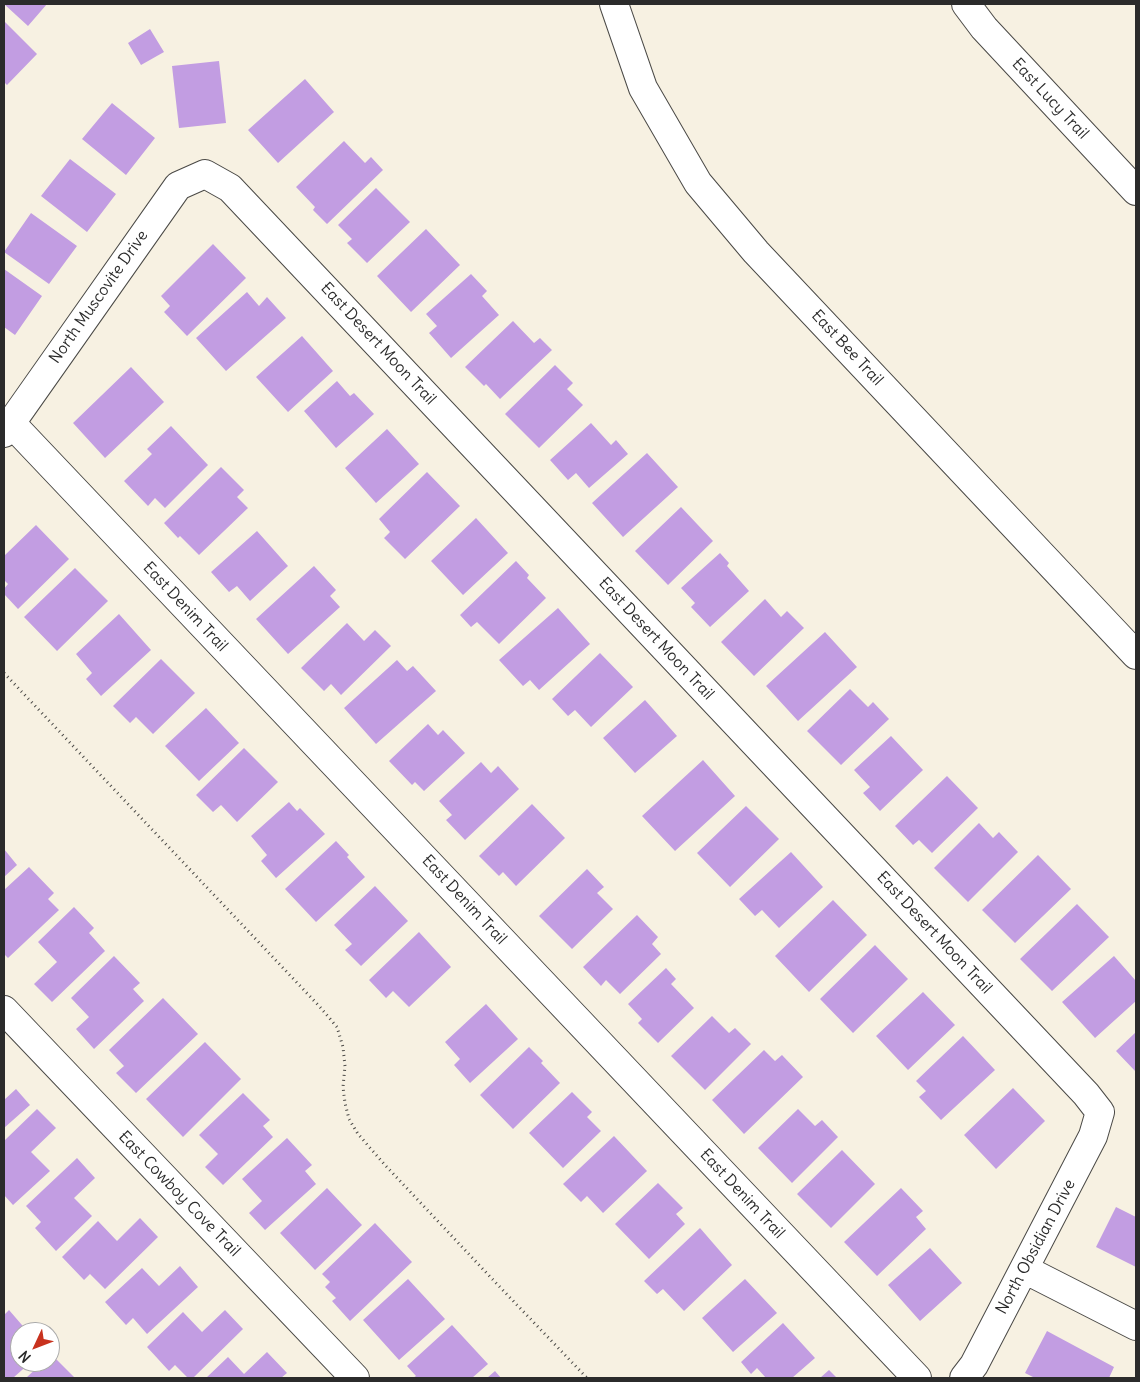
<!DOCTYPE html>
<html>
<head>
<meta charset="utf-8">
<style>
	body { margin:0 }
	#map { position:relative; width:1140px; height:1382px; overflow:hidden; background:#f7f1e2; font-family:Delius,sans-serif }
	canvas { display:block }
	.frame { position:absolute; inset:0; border:5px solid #2b2b2b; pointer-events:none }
	.north { position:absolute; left:10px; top:1322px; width:50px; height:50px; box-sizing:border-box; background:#fff; border:1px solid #aaa; border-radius:50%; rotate:227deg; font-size:14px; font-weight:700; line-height:20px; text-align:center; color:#2b2b2b }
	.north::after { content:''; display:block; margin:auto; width:18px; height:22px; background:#c8321e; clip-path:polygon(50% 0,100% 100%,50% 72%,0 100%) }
</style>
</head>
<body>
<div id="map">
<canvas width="1140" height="1382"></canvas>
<div class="frame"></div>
<div class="north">N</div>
</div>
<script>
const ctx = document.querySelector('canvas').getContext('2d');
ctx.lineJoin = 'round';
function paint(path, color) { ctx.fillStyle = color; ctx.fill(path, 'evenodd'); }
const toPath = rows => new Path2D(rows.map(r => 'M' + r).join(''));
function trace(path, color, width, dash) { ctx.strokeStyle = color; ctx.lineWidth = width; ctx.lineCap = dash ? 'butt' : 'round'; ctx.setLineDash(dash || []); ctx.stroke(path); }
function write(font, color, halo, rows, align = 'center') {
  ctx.font = font + ' Delius,sans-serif'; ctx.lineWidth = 4; ctx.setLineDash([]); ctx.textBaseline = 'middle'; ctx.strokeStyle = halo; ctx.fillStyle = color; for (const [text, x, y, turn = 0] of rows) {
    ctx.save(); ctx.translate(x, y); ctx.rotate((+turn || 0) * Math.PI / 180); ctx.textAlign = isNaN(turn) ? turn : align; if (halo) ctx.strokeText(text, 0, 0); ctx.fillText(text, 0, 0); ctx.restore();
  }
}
paint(toPath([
	[4,4,47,4,28,26],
	[4,21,37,54,7,85,4,82],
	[150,29,164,52,141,65,128,43],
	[219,61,226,123,179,128,172,66],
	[305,79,334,112,278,163,248,130],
	[112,103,155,138,126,175,82,139],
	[344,141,365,163,371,157,383,170,327,224,313,210,315,207,296,187],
	[70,159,116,194,87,232,41,196],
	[376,188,410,222,367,263,347,243,352,239,338,225],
	[31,213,77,246,49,284,4,252],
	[426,229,460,265,411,312,377,276],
	[213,244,246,278,187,336,164,312,170,306,161,296],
	[4,269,42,296,15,335,4,327],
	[471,274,487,291,482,296,499,315,451,358,429,333,437,326,426,314],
	[247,292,259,306,267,297,286,318,226,371,196,338],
	[513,321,534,343,540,338,552,350,500,399,486,384,484,386,465,367],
	[302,336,333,371,288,412,256,377],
	[555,365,573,383,567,389,583,405,539,448,505,414],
	[131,367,164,402,105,458,73,423],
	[337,381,350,396,354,393,374,414,336,448,304,411],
	[591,423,611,445,616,440,628,454,589,488,576,473,568,480,550,460],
	[171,426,208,465,165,508,155,498,148,506,124,481,152,454,147,449],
	[387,429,419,464,376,503,345,468],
	[647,453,678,487,623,537,592,503],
	[221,467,244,490,237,497,248,508,199,555,180,536,178,538,164,523],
	[427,472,460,506,405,559,384,538,390,532,379,519],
	[681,507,713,541,668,585,635,551],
	[476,518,508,553,463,595,431,561],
	[36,525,69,559,18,609,4,594,4,589,8,584,4,580,4,556],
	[257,531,288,566,250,601,237,586,229,592,211,572],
	[720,553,729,563,727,566,749,591,710,627,691,607,695,603,681,588],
	[516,561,529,575,527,578,546,598,499,644,477,622,471,627,460,615],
	[314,566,336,590,330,596,340,607,288,654,256,619],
	[75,568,108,601,57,651,24,617],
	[765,599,781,617,787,611,804,628,754,676,721,642],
	[558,608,590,644,539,690,530,680,523,686,499,660],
	[119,614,151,650,101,696,86,679,92,673,76,654],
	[347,623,364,641,375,630,391,646,341,695,331,684,324,691,301,668],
	[825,632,857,667,798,721,766,686],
	[600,653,633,687,591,727,575,710,568,716,552,699],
	[161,659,195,693,153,734,136,717,130,723,113,706],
	[397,660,407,671,413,666,436,691,376,744,344,708],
	[850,689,868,707,873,702,889,719,841,765,807,731],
	[645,700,677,736,635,773,603,738],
	[206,708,239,743,199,781,165,746],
	[428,724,438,735,443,730,465,753,424,791,415,782,412,785,389,761],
	[891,736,923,770,880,811,863,793,870,787,854,770],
	[244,748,278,782,237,822,221,805,213,812,196,795],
	[703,760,735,796,675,851,642,816],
	[481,762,491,773,498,766,519,789,465,840,446,820,452,815,439,801],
	[947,776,978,808,932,853,919,840,913,845,895,826],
	[289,802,297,811,300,808,325,834,276,878,261,861,267,855,251,836],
	[532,804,565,838,516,886,503,872,499,876,479,856],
	[746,806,779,839,730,887,697,853],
	[979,823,993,838,999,832,1018,852,968,902,934,868],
	[336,841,349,855,347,857,365,877,316,922,285,889],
	[4,849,17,865,4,877],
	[791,852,823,887,779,928,762,910,755,916,739,899],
	[1038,855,1071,889,1015,943,982,910],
	[29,867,54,893,48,899,59,910,8,958,4,954,4,890],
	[587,869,604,887,597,893,613,909,572,949,539,916],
	[375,886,408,921,361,966,345,950,352,944,334,925],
	[833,900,867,935,809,992,775,956],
	[1077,904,1109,937,1052,991,1020,959],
	[74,907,94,928,89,933,105,951,52,1002,34,984,57,962,38,942],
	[637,915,658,937,652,944,661,954,620,994,606,980,601,986,583,967],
	[419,932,451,967,409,1007,393,991,386,998,369,980],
	[875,945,908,979,853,1033,820,999],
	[114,956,140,983,133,989,144,1001,94,1049,76,1029,89,1017,71,998],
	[1114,956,1136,981,1136,1001,1095,1038,1062,1002],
	[666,968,676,979,671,984,694,1008,658,1043,638,1023,642,1019,628,1004],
	[923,992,955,1025,908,1070,876,1036],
	[163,998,198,1034,136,1093,116,1073,124,1066,109,1050],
	[486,1004,518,1039,470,1083,454,1065,460,1059,445,1042],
	[712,1016,729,1033,735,1028,751,1044,705,1090,671,1056],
	[1136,1032,1136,1072,1116,1051],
	[963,1036,995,1070,941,1120,919,1097,926,1091,916,1081],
	[205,1042,241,1079,183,1137,146,1099],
	[529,1047,543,1061,541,1063,560,1083,513,1129,480,1095],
	[764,1050,775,1061,782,1055,803,1077,744,1134,712,1100],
	[1013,1088,1045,1121,996,1169,964,1135],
	[16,1089,30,1105,4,1128,4,1100],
	[572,1092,592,1112,587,1117,601,1131,563,1168,529,1133],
	[243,1093,270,1120,263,1126,273,1137,223,1185,205,1167,218,1154,199,1135],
	[37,1109,56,1128,31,1152,50,1171,13,1205,4,1195,4,1141],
	[798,1109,815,1126,822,1120,838,1137,792,1183,758,1148],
	[614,1136,647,1171,603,1213,587,1196,581,1202,563,1184],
	[287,1138,312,1165,305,1171,316,1184,265,1230,249,1213,262,1201,242,1179],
	[842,1150,875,1184,831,1228,797,1194],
	[77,1158,95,1178,74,1198,92,1216,56,1251,35,1228,41,1222,26,1206],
	[658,1183,683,1208,676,1214,685,1224,649,1259,615,1224],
	[327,1188,362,1225,315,1270,280,1233],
	[901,1188,923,1211,916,1217,926,1229,877,1276,844,1242],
	[1116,1207,1136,1217,1136,1267,1096,1247],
	[140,1218,158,1237,105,1289,90,1274,84,1280,62,1257,98,1221,117,1241],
	[375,1223,412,1262,350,1321,332,1301,336,1298,325,1287,330,1282,322,1274],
	[700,1228,732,1265,684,1311,663,1289,657,1294,644,1281],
	[930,1248,962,1283,920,1321,888,1285],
	[180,1266,198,1287,147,1334,133,1318,126,1325,105,1302,142,1268,159,1286],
	[408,1279,445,1319,399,1360,363,1320],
	[745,1279,777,1313,733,1352,702,1318],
	[9,1310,28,1332,20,1332,20,1362,31,1362,13,1378,4,1378,4,1315],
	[225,1310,243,1329,193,1378,188,1378,175,1365,169,1371,147,1347,183,1312,202,1332],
	[783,1323,815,1358,792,1378,766,1378,757,1368,751,1374,741,1362],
	[452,1325,488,1364,472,1378,413,1378,416,1376,407,1366],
	[1047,1331,1114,1367,1109,1378,1035,1378,1025,1373],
	[267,1352,287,1373,281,1378,206,1378,228,1357,244,1374],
	[51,1354,75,1378,26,1378,43,1362,50,1362],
	[829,1370,837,1378,820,1378],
	[495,1371,501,1378,487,1378]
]), '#c29de2');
const minor = toPath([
	[614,4,643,88,698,183,756,252,1136,655],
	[966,4,984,28,1136,191],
	[11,423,917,1378],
	[4,433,178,186,205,174,230,188,1086,1094,1100,1112,1093,1136,974,1365,964,1378],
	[4,1010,355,1378],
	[1024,1269,1136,1326]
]);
trace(minor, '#4a4946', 30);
trace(toPath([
	[4,673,320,1007,337,1027,343,1047,345,1066,343,1087,345,1103,349,1119,358,1134,385,1165,496,1283,587,1378]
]), '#4a4946', 3, [1, 4]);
trace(minor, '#fff', 28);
write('16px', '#2b2b2b', '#fff', [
	["East Lucy Trail",1050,99,47],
	["North Muscovite Drive",99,297,-55],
	["East Desert Moon Trail",378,344,47],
	["East Bee Trail",847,348,47],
	["East Denim Trail",185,607,47],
	["East Desert Moon Trail",656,639,47],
	["East Denim Trail",464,900,47],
	["East Desert Moon Trail",934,933,47],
	["East Cowboy Cove Trail",179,1194,46],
	["East Denim Trail",742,1194,47],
	["North Obsidian Drive",1036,1247,-62]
]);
</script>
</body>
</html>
